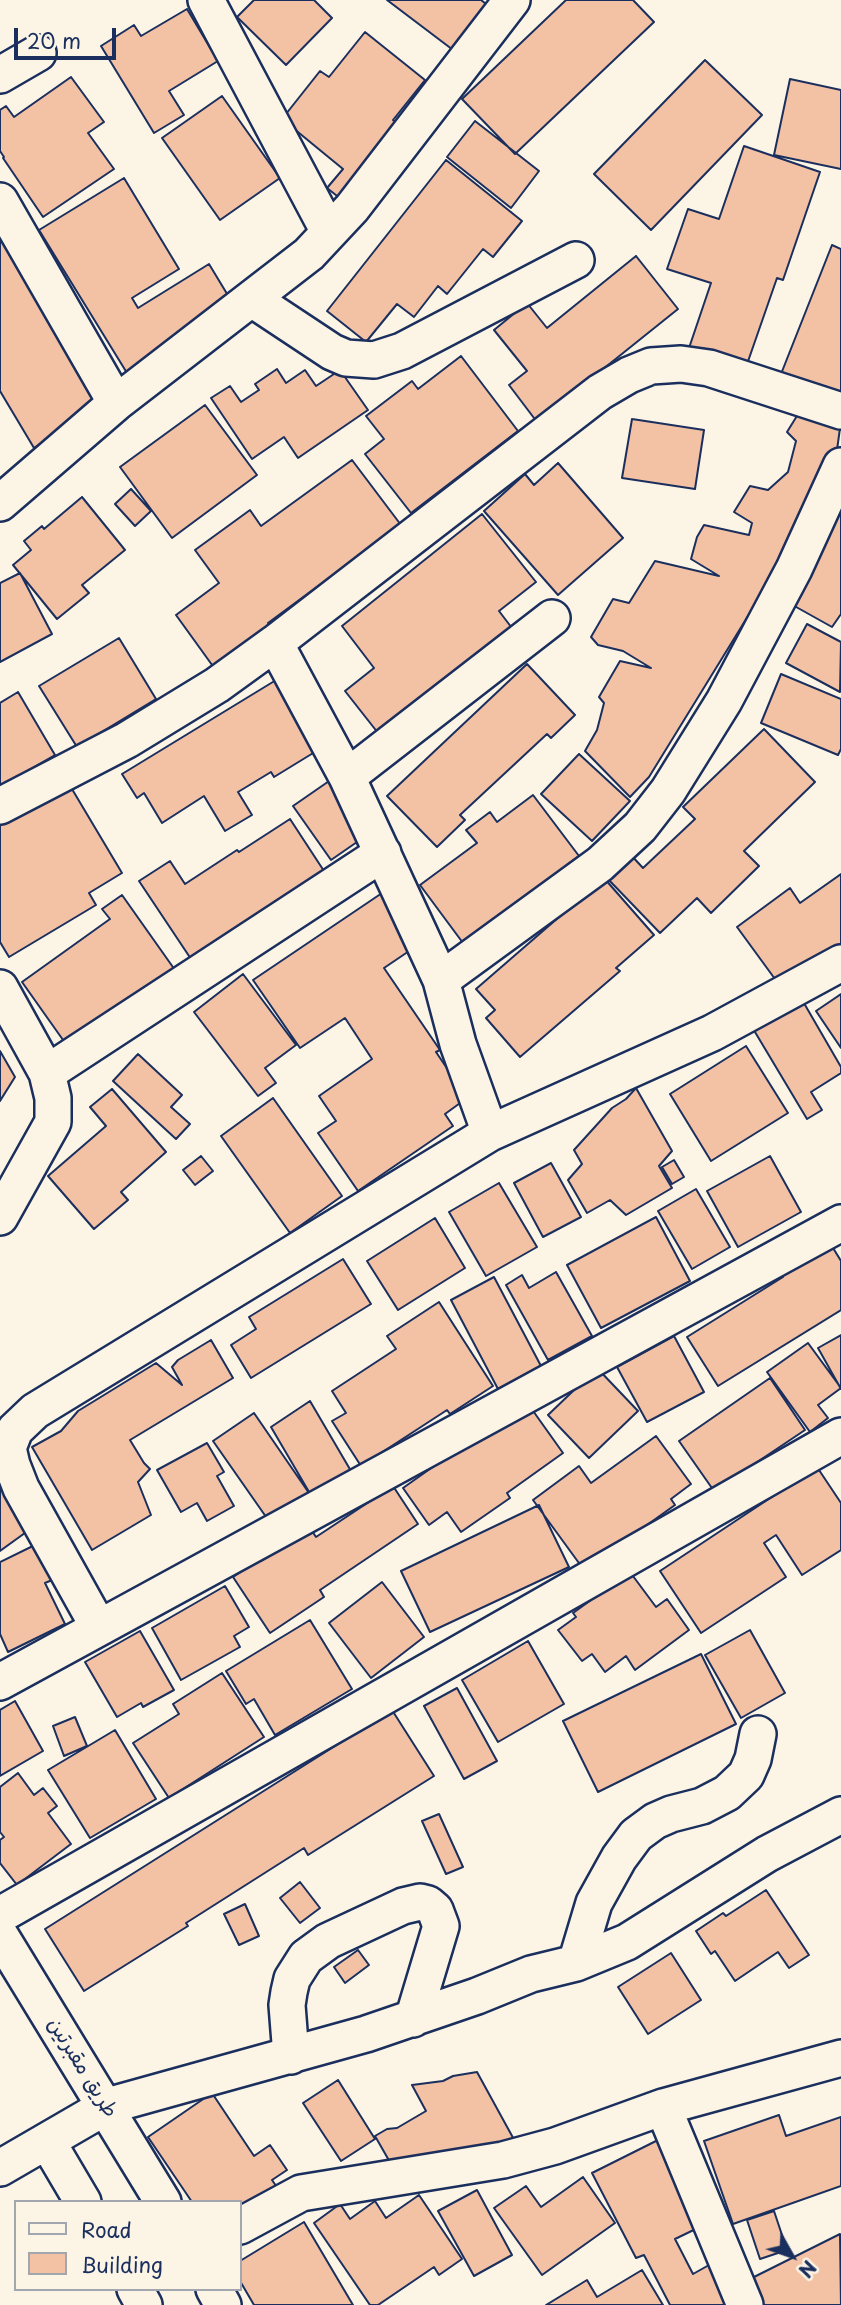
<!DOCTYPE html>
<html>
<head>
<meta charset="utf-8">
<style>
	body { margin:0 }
	#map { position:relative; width:841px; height:2305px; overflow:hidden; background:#fcf5e5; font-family:"Playpen Sans",sans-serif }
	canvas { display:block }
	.legend { position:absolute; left:14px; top:2200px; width:228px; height:91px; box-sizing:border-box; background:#fcf5e5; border:2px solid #a2a6af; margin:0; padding:9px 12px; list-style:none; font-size:21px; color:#1b2f5e }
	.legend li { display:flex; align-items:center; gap:14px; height:35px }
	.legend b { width:35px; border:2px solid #a2a6af }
	.north { position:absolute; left:757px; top:2221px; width:70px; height:70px; -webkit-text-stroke:5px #fcf5e5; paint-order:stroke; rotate:130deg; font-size:19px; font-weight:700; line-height:28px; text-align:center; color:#1b2f5e }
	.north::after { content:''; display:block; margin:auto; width:24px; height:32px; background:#1b2f5e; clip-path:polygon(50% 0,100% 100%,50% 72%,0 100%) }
	.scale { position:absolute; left:14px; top:28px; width:102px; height:32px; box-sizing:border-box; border:4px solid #1b2f5e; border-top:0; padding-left:9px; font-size:21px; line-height:24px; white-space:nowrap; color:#1b2f5e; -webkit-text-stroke:5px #fcf5e5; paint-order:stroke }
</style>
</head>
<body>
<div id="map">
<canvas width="841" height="2305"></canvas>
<ul class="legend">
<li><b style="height:9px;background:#fcf5e5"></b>Road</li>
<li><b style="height:19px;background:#f3c1a4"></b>Building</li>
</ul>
<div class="north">N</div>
<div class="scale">20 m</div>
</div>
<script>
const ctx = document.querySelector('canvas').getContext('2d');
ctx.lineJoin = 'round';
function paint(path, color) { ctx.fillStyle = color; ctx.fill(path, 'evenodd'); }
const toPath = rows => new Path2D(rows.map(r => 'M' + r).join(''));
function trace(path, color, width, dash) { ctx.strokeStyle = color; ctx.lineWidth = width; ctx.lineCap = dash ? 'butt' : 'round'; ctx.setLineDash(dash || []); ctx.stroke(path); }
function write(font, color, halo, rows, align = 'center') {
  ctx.font = font + ' "Playpen Sans","Playpen Sans Arabic",sans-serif'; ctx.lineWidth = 7; ctx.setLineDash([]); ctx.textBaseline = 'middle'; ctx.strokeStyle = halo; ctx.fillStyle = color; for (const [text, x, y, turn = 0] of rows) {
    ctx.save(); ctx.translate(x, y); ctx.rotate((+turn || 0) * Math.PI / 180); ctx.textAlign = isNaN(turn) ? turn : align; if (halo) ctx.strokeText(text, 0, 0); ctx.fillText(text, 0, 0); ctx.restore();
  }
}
const building = toPath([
	[254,0,314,0,332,18,286,65,237,17,254,0],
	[387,0,481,0,495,11,461,56,387,0],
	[566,0,633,0,654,22,515,154,462,99,566,0],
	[187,9,218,61,169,91,184,115,154,133,101,46,134,25,141,36,187,9],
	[365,32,425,80,393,120,405,130,346,203,327,188,343,169,282,119,320,71,329,77,365,32],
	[705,60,762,115,651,230,594,174,705,60],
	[71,77,104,122,88,133,114,169,43,217,3,158,4,157,0,151,0,110,6,106,14,117,71,77],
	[790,79,841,90,841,169,774,155,790,79],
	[222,96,280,178,220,220,162,138,222,96],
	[475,121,539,171,511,208,447,157,475,121],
	[744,146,820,172,783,280,777,278,745,370,688,351,711,283,667,269,688,209,719,219,744,146],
	[446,160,522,221,493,257,483,249,447,294,438,286,414,317,397,304,366,342,327,311,446,160],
	[124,178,179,269,132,298,138,308,209,264,235,307,127,373,39,230,124,178],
	[0,214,102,398,72,417,76,422,34,448,0,391,0,214],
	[832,245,841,249,841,398,781,374,832,245],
	[636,256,678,309,537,422,509,385,527,371,494,330,527,303,547,328,636,256],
	[461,356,518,431,411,513,365,454,384,439,366,416,412,381,418,389,461,356],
	[277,369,286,383,305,370,316,386,340,370,368,410,298,458,284,437,252,459,211,398,230,386,241,402,259,390,255,384,277,369],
	[205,405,257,475,172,538,120,467,205,405],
	[800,411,841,421,837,450,820,499,649,777,630,797,585,751,597,730,604,703,599,697,620,661,651,668,623,651,598,645,591,637,613,599,629,603,655,561,719,576,691,559,697,537,704,525,749,535,752,523,734,512,750,486,768,490,788,472,796,441,787,432,800,411],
	[632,419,704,430,695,489,622,478,632,419],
	[352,460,401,525,268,623,277,634,220,676,176,615,219,583,195,550,250,510,261,526,352,460],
	[558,463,623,538,558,595,484,511,525,474,534,485,558,463],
	[131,489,151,511,135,526,115,504,131,489],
	[82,497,125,550,82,585,89,593,57,619,13,565,31,550,24,541,42,526,44,529,82,497],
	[841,508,841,614,832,627,789,603,841,508],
	[482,514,536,582,499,611,515,632,382,738,345,691,374,668,342,626,482,514],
	[20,573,52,634,0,662,0,583,20,573],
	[807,624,841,642,840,692,786,663,807,624],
	[119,638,156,699,77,747,39,686,119,638],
	[527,664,575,715,551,738,547,734,460,815,465,820,437,847,387,796,527,664],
	[781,674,841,699,841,749,838,755,761,723,781,674],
	[281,677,323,747,274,777,271,772,238,792,252,815,225,831,204,796,162,823,144,793,137,798,122,774,281,677],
	[18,692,55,755,0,787,0,703,18,692],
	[764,729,815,782,744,851,759,866,711,913,697,898,660,933,606,877,630,854,643,868,695,819,683,807,764,729],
	[579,754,630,801,592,841,541,794,579,754],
	[332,779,370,833,331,860,293,806,332,779],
	[69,784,122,873,89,893,96,905,9,957,0,942,0,825,69,784],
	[533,795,579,856,463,943,420,885,477,843,466,830,490,812,497,822,533,795],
	[290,819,324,871,191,959,139,881,170,861,185,884,237,850,239,852,290,819],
	[841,874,841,949,783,990,737,927,790,888,800,903,841,874],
	[604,878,654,935,616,968,620,971,520,1057,486,1018,495,1010,476,989,604,878],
	[385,891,421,943,384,968,440,1050,436,1052,467,1098,445,1114,453,1126,358,1191,318,1133,336,1121,319,1096,372,1059,345,1018,300,1048,253,980,385,891],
	[122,895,175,970,68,1047,22,982,110,919,102,909,122,895],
	[243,974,296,1045,265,1068,276,1083,258,1096,194,1012,243,974],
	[841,994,841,1048,816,1011,841,994],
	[801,998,841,1067,841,1073,811,1092,822,1110,807,1119,752,1027,801,998],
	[746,1046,788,1113,711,1161,670,1094,746,1046],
	[0,1051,15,1077,0,1101,0,1051],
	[138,1054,182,1095,171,1107,190,1124,176,1139,113,1081,138,1054],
	[636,1088,672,1151,659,1166,672,1188,626,1215,610,1200,587,1213,568,1180,582,1164,574,1150,612,1108,626,1099,636,1088],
	[112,1089,166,1152,121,1192,128,1200,94,1229,48,1176,106,1126,90,1107,112,1089],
	[273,1098,342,1196,290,1233,221,1136,273,1098],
	[201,1156,213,1171,195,1185,183,1170,201,1156],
	[770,1156,801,1212,738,1247,707,1191,770,1156],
	[674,1160,684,1177,672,1184,662,1167,674,1160],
	[551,1163,581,1217,543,1237,514,1183,551,1163],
	[499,1183,537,1247,486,1276,449,1212,499,1183],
	[696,1189,730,1247,692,1269,658,1211,696,1189],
	[656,1217,690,1281,601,1328,567,1265,656,1217],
	[435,1218,465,1268,398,1310,367,1261,435,1218],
	[830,1243,841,1261,841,1310,718,1386,687,1337,783,1277,780,1274,830,1243],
	[343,1259,371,1304,251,1378,231,1345,256,1329,249,1317,343,1259],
	[556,1272,592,1336,548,1360,506,1285,522,1275,529,1288,556,1272],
	[494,1277,541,1366,498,1389,451,1300,494,1277],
	[439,1302,493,1386,450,1414,447,1410,361,1466,332,1421,346,1413,332,1391,396,1349,387,1336,439,1302],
	[841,1335,841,1389,818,1348,841,1335],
	[674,1336,704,1392,647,1422,617,1367,674,1336],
	[211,1340,233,1378,130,1440,144,1463,150,1469,138,1482,151,1515,92,1550,32,1447,61,1431,78,1411,156,1363,182,1385,172,1367,178,1360,211,1340],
	[808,1343,841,1388,818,1405,828,1418,810,1432,767,1372,808,1343],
	[597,1368,638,1411,589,1458,548,1415,597,1368],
	[770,1378,805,1430,714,1491,679,1441,770,1378],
	[310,1401,351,1471,312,1497,271,1427,310,1401],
	[526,1401,563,1453,507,1493,510,1498,461,1532,447,1512,429,1525,403,1488,526,1401],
	[254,1413,311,1496,271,1524,213,1441,254,1413],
	[656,1436,691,1484,671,1499,675,1505,584,1570,533,1500,579,1466,591,1483,656,1436],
	[207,1443,224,1472,217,1476,234,1506,207,1521,197,1503,181,1512,157,1470,207,1443],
	[817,1467,841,1503,841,1550,802,1575,776,1535,764,1543,786,1577,701,1633,660,1571,817,1467],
	[0,1478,36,1525,0,1551,0,1478],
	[393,1486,418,1524,320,1590,324,1597,270,1633,233,1577,260,1559,261,1561,310,1528,316,1537,393,1486],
	[539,1505,569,1567,430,1632,401,1571,539,1505],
	[39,1543,57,1578,45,1583,65,1624,8,1652,0,1634,0,1562,39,1543],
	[630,1572,656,1607,667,1599,689,1630,635,1670,626,1656,605,1672,592,1654,582,1661,558,1630,576,1617,573,1613,630,1572],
	[382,1582,424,1637,371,1678,329,1623,382,1582],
	[225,1586,249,1627,234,1636,240,1647,181,1680,152,1628,225,1586],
	[310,1620,352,1689,275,1735,254,1699,246,1704,226,1671,310,1620],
	[750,1630,785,1693,741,1718,705,1655,750,1630],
	[140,1631,174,1690,143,1707,141,1703,117,1717,85,1662,140,1631],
	[528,1641,564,1704,498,1742,462,1680,528,1641],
	[701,1654,736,1724,598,1792,563,1721,701,1654],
	[222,1673,264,1737,169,1798,133,1743,179,1714,173,1704,222,1673],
	[457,1688,497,1761,464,1779,424,1706,457,1688],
	[15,1701,43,1751,0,1776,0,1710,15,1701],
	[392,1710,434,1776,308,1855,304,1848,186,1923,188,1926,84,1991,45,1929,392,1710],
	[75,1717,87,1746,64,1756,53,1726,75,1717],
	[115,1730,156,1799,90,1838,48,1770,115,1730],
	[18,1773,34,1795,43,1788,57,1806,48,1813,71,1844,17,1885,0,1863,0,1840,4,1837,0,1832,0,1787,18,1773],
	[439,1814,463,1867,446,1874,422,1821,439,1814],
	[300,1882,320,1908,300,1923,280,1898,300,1882],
	[766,1890,809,1955,789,1968,778,1952,735,1981,715,1951,711,1954,696,1931,723,1913,726,1916,766,1890],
	[245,1904,259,1936,239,1945,224,1914,245,1904],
	[358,1950,369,1965,345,1983,334,1967,358,1950],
	[671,1953,701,2000,648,2034,618,1987,671,1953],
	[477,2072,517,2145,391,2164,375,2136,387,2129,397,2128,426,2111,412,2085,443,2081,453,2076,477,2072],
	[338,2080,375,2139,341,2161,303,2103,338,2080],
	[212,2093,254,2156,270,2145,287,2170,272,2180,281,2193,240,2221,240,2202,192,2202,148,2137,212,2093],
	[779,2115,786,2136,841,2117,841,2186,733,2224,704,2141,779,2115],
	[660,2139,704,2225,675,2239,693,2274,709,2265,730,2305,670,2305,644,2255,636,2258,592,2173,660,2139],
	[583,2177,615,2223,542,2275,494,2208,526,2186,541,2207,583,2177],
	[477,2190,512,2255,474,2276,438,2211,477,2190],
	[419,2195,462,2259,439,2275,434,2267,378,2305,370,2305,314,2223,340,2204,350,2219,375,2201,386,2218,419,2195],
	[774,2211,787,2250,760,2259,747,2220,774,2211],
	[304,2222,353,2305,254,2305,240,2281,240,2261,304,2222],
	[840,2234,841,2305,763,2305,750,2279,840,2234],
	[642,2270,663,2305,546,2305,587,2280,597,2297,642,2270]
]);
paint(building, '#f3c1a4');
trace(building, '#1b2f5e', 2);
const minor = toPath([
	[206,0,329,232],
	[0,75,38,53],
	[0,201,116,403],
	[252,299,332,352,346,358,374,360,402,351,576,260],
	[0,503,116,403,309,254,352,208,512,0],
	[275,643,347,777,441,980,458,1044,490,1133],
	[347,777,552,618],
	[0,806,127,740,217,685,275,643,600,392,629,375,651,366,681,364,709,368,841,411],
	[441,980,600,864,640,827,668,791,724,701,794,569,841,466],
	[0,988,47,1073,53,1098,53,1122,0,1217],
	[47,1073,383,853],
	[98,1626,21,1488,12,1465,8,1448,15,1430,35,1411,490,1133,712,1033,841,963],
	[0,1682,841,1223],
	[0,1915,841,1436],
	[0,1935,163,2202],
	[576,1963,594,1903,619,1858,636,1835,655,1821,671,1814,702,1806,727,1793,746,1775,753,1759,758,1734],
	[291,2056,287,2005,289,1992,292,1979,306,1957,328,1941,403,1906,420,1902,428,1904,435,1910,441,1926,413,2019],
	[663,2107,745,2305],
	[47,2141,83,2202],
	[0,2168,107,2106,366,2034,477,1996,531,1974,576,1963,627,1942,767,1854,841,1815],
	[240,2226,301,2193,503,2160,555,2146,663,2107,841,2058],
	[135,2289,144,2305],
	[214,2289,223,2305]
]);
trace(minor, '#1b2f5e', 40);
trace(minor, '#fcf5e5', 35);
write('21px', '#1b2f5e', '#fcf5e5', [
	["طريق مقبرتين",82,2068,58]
]);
</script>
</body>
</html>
